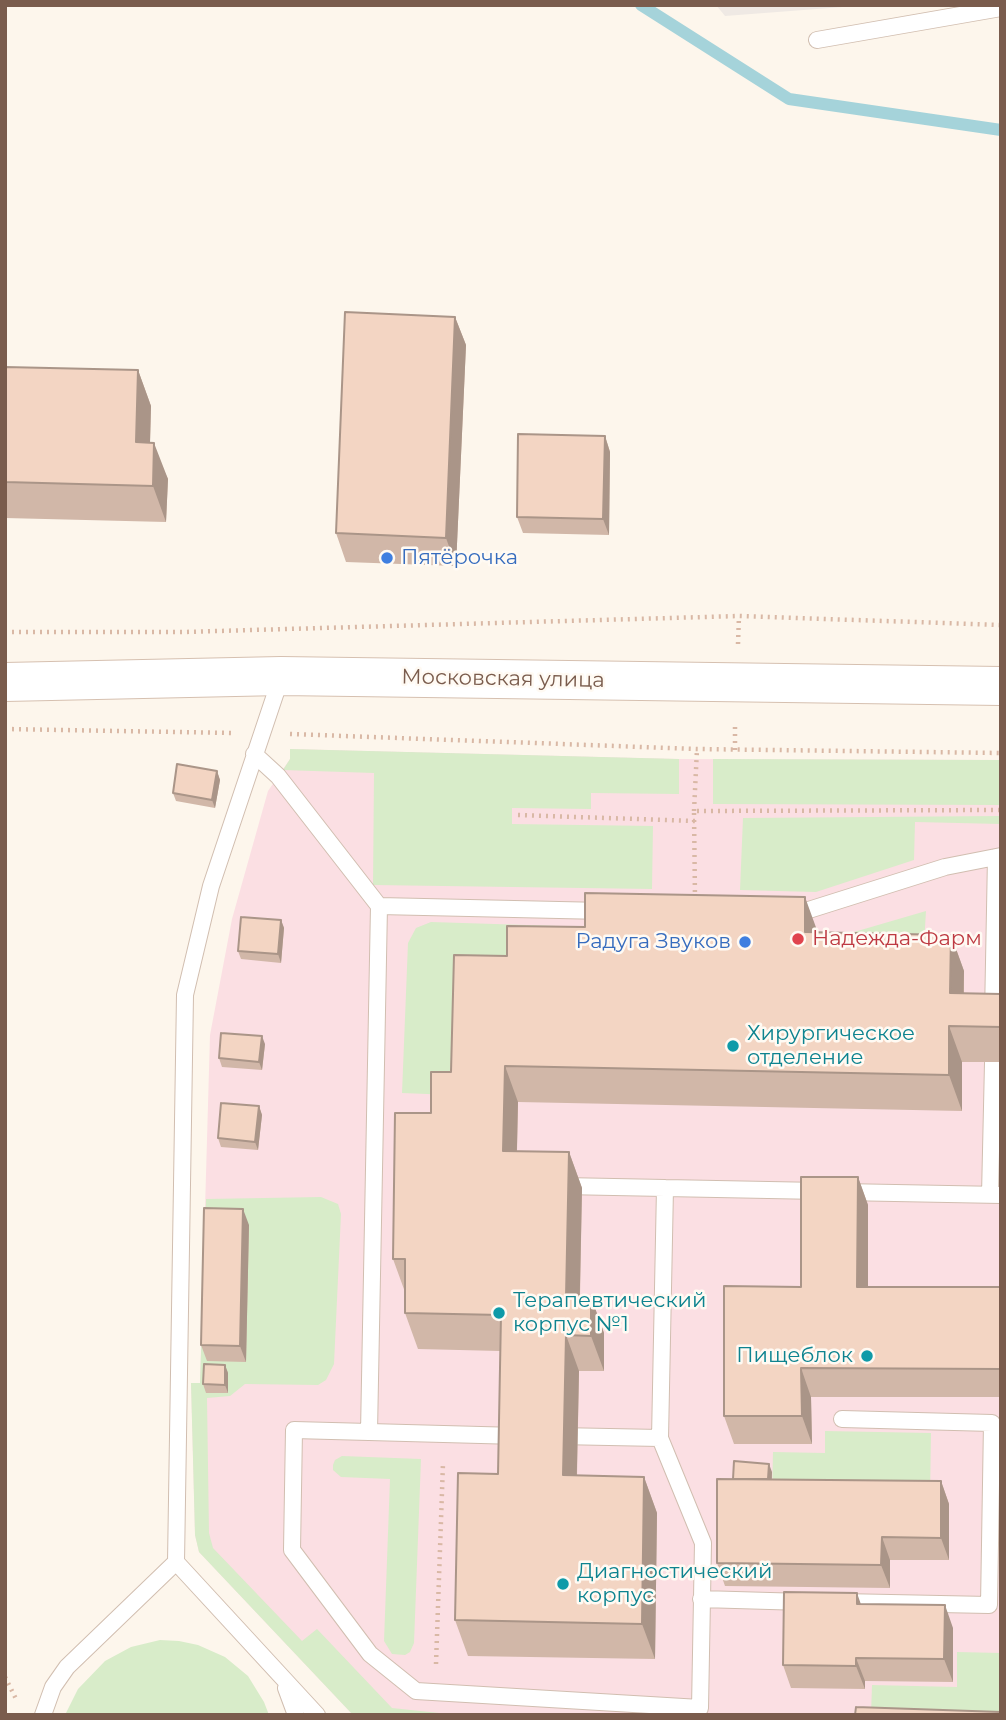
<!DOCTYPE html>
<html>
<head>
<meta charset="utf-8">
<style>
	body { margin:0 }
	#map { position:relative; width:1006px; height:1720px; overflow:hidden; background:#fdf6ec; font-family:Montserrat,sans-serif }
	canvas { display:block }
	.frame { position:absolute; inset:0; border:7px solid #7a5c4d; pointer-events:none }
</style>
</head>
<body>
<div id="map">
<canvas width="1006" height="1720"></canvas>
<div class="frame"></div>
</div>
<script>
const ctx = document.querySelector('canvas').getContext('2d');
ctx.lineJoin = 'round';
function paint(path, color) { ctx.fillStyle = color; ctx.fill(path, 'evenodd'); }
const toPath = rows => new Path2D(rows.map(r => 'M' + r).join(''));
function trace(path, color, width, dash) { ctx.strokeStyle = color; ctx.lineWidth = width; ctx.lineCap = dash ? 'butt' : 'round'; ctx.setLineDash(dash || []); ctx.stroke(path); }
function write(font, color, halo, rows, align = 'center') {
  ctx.font = font + ' Montserrat,sans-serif'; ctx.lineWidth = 5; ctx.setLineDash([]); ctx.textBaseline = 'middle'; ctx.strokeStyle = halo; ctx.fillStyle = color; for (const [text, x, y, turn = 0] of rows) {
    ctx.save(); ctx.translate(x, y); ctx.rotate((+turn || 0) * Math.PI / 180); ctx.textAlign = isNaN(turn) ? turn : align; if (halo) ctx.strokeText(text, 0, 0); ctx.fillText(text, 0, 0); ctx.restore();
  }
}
paint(toPath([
	[716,5,869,5,725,16]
]), '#efe9e4');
paint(toPath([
	[290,749,679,759,1001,760,1001,1715,353,1715,199,1552,195,1535,191,1383,200,1383,210,1035,232,919,268,791,290,759]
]), '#fbdfe3');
paint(toPath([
	[290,749,679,759,679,794,591,793,591,809,512,808,512,824,653,826,652,889,373,885,374,773,283,770,290,759],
	[713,759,1001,760,1001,805,713,804],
	[1001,816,1001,824,915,822,914,860,816,892,740,890,743,818],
	[926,911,923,960,830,939],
	[431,922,590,927,452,1095,402,1093,408,943,416,928],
	[321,1197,338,1204,341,1214,334,1364,326,1380,318,1385,245,1384,230,1396,207,1398,209,1533,213,1548,302,1641,317,1629,392,1708,458,1715,353,1715,199,1552,195,1535,191,1383,200,1383,206,1199],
	[825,1431,931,1433,930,1498,772,1495,773,1452,825,1453],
	[342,1456,421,1459,414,1643,410,1652,405,1655,392,1654,384,1641,390,1479,341,1477,333,1470,333,1465,335,1460],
	[160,1640,179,1641,198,1645,225,1657,248,1676,264,1702,269,1715,65,1715,78,1689,105,1661,131,1647],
	[957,1652,1001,1653,1001,1715,871,1715,872,1685,957,1687]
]), '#d8ecc9');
trace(toPath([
	[641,5,789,99,1001,130]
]), '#a5d3da', 12);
const lane = toPath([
	[817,40,1001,8],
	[281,677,211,886,185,995,176,1562,317,1715],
	[254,754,278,776,379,906],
	[604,911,379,906,369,1432,294,1430,292,1550,370,1654,416,1691,700,1708,703,1543,660,1438,665,1188,820,1191],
	[791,914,796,914,945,867,1001,856],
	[993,1015,996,857],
	[563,1186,665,1188],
	[842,1192,1001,1195],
	[990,1195,993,1063],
	[369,1432,518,1436],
	[558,1436,660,1438],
	[701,1599,804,1602],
	[841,1602,989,1605,992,1423,842,1419],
	[286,1688,296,1715],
	[43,1715,53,1687,67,1667,176,1562]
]);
const secondary = toPath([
	[5,682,281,676,1001,686]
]);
trace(lane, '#d1beb0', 18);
trace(secondary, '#d6c0b0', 40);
trace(toPath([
	[5,632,183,632,739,616,1001,625],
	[738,644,739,616],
	[5,729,232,733],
	[290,734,697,749,1001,753],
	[735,750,735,723],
	[694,811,697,749],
	[518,815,695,821],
	[695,899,694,811,1001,810],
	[436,1664,443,1463],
	[5,1677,17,1701]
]), '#d9b8a5', 4.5, [2, 5]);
trace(lane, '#fff', 16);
trace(secondary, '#fff', 38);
paint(toPath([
	[455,317,466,345,456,566,346,562,336,533],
	[5,367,138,370,151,406,150,443,168,479,166,522,5,518],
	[605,436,610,452,609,535,523,533,517,517],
	[217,771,220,780,215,808,176,801,173,793],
	[281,920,284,928,281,963,241,959,238,951],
	[818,932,951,935,964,971,964,993,1001,994,1001,1062,962,1062,962,1111,518,1102,517,1151,569,1152,582,1188,580,1297,591,1297,604,1333,604,1371,579,1371,577,1476,644,1477,657,1513,655,1659,468,1656,455,1620,498,1474,500,1351,418,1349,405,1313,405,1292,393,1259,431,1113,507,956],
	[265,1044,262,1070,222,1067,219,1058],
	[259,1106,262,1115,258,1150,221,1147,218,1138],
	[858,1177,868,1205,868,1287,1001,1287,1001,1397,811,1397,812,1444,734,1444,724,1416,801,1287],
	[249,1225,246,1362,207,1361,201,1345],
	[225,1365,228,1373,228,1393,206,1393,203,1384],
	[772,1472,772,1479,941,1481,949,1504,949,1560,890,1560,890,1588,725,1586,717,1563,733,1479],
	[861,1604,953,1628,953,1682,865,1681,865,1689,791,1688,783,1665]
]), '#d1b7a8');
paint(toPath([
	[455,317,466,345,456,566,446,538],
	[138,370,151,406,149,478,136,442],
	[605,436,610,452,609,535,603,519],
	[154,443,168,479,166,522,153,486],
	[217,771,220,780,215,808,212,800],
	[805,897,818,933,805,932],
	[281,920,284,928,281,963,278,954],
	[951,935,964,971,963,1026,950,993],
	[949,1026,962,1062,962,1111,949,1075],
	[262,1036,265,1044,262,1070,259,1062],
	[505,1066,518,1102,516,1187,503,1151],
	[259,1106,262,1115,258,1150,255,1142],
	[569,1152,582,1188,579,1332,566,1297],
	[858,1177,868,1205,868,1315,857,1287],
	[243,1209,249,1225,246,1362,240,1346],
	[591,1297,604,1333,604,1371,591,1336],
	[566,1335,579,1371,576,1511,563,1475],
	[225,1365,228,1373,228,1393,225,1385],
	[801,1368,811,1397,812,1444,802,1416],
	[769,1464,772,1472,771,1492,768,1483],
	[644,1477,657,1513,655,1659,642,1624],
	[941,1481,949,1504,949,1560,941,1538],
	[882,1537,890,1560,890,1588,881,1565],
	[857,1593,865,1616,857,1604],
	[945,1605,953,1628,953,1682,944,1659],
	[856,1658,865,1681,865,1689,856,1666]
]), '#aa9588');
const building = toPath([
	[345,312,455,317,446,538,336,533,345,312],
	[5,367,138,370,136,442,154,443,153,486,5,482,5,367],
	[518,434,605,436,603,519,517,517,518,434],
	[177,764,217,771,212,800,173,793,177,764],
	[585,893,805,897,805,932,951,935,950,993,1001,994,1001,1027,949,1026,949,1075,505,1066,503,1151,569,1152,566,1297,591,1297,591,1336,566,1335,563,1475,644,1477,642,1624,455,1620,458,1473,498,1474,501,1315,405,1313,405,1259,393,1259,395,1113,431,1113,431,1072,451,1072,454,955,507,956,507,926,585,927,585,893],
	[241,917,281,920,278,954,238,951,241,917],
	[221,1033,262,1036,259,1062,219,1058,221,1033],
	[221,1103,259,1106,255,1142,218,1138,221,1103],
	[801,1177,858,1177,857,1287,1001,1287,1001,1369,801,1368,802,1416,724,1416,724,1286,801,1287,801,1177],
	[204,1208,243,1209,240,1346,201,1345,204,1208],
	[204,1364,225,1365,225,1385,203,1384,204,1364],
	[734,1461,769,1464,768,1479,733,1479,734,1461],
	[717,1479,941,1481,941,1538,882,1537,881,1565,717,1563,717,1479],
	[784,1592,857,1593,857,1604,945,1605,944,1659,856,1658,856,1666,783,1665,784,1592],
	[856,1707,1001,1712,1001,1715,855,1715,856,1707]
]);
paint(building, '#f3d5c3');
trace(building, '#aa9588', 2);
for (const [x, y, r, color] of [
	[387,558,7,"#3f7fe0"],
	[798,939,7,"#e0444e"],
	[745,942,7,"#3f7fe0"],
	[733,1046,7,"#0f9aa8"],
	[499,1313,7,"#0f9aa8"],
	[867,1356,7,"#0f9aa8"],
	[563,1584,7,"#0f9aa8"]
]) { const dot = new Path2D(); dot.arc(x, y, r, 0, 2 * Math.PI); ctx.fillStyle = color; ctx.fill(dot); trace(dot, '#fffaf3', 2.5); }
write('21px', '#366cbe', '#fffaf3', [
	["Пятёрочка",401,558],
	["Радуга Звуков",731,942,"right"]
], 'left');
write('21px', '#7a5c4d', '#fffaf3', [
	["Московская улица",503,679,1]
]);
write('21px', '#be3a42', '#fffaf3', [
	["Надежда-Фарм",812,939]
], 'left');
write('21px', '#0d838f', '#fffaf3', [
	["Хирургическое",747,1034],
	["отделение",747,1058],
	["Терапевтический",513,1301],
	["корпус №1",513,1325],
	["Пищеблок",853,1356,"right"],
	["Диагностический",577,1572],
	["корпус",577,1596]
], 'left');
</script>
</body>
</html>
